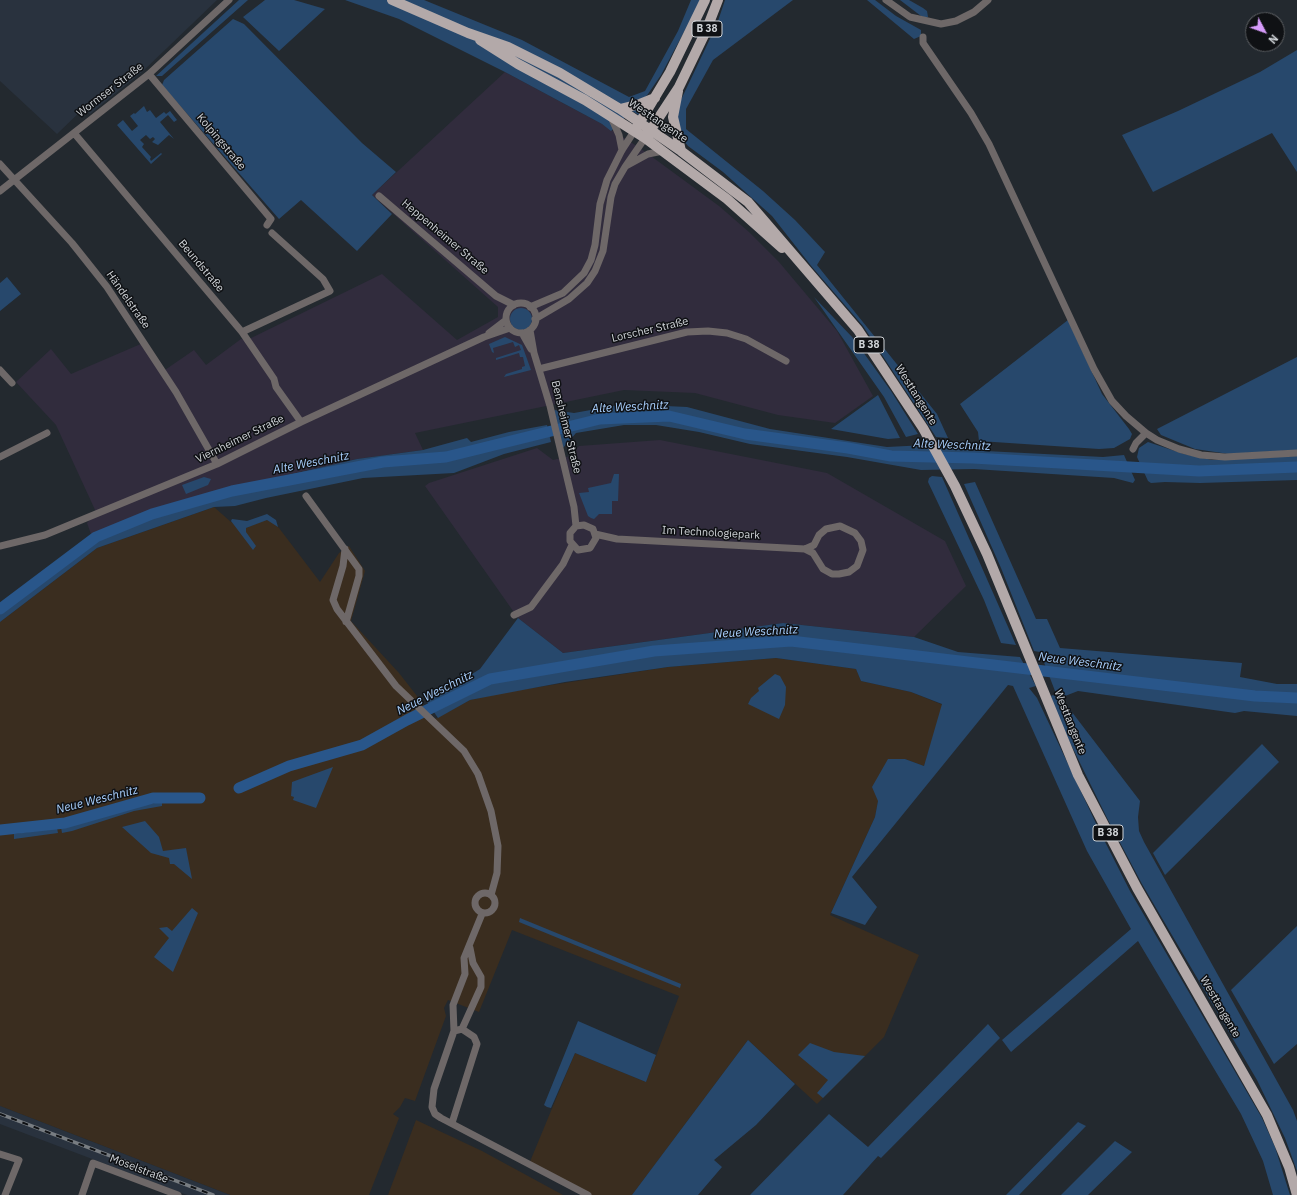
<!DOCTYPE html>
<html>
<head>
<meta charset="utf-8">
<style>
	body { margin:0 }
	#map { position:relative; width:1297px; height:1195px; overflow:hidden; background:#23292f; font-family:"IBM Plex Sans",sans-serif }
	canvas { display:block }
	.north { position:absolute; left:1245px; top:12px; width:40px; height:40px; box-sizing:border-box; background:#0f1114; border:1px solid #5c5f62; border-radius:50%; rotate:131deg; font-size:11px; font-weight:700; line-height:16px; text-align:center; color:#d0d4d8 }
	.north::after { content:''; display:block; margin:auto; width:14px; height:18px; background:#d69bfa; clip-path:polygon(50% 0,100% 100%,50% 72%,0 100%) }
</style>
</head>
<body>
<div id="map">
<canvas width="1297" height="1195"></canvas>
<div class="north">N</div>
</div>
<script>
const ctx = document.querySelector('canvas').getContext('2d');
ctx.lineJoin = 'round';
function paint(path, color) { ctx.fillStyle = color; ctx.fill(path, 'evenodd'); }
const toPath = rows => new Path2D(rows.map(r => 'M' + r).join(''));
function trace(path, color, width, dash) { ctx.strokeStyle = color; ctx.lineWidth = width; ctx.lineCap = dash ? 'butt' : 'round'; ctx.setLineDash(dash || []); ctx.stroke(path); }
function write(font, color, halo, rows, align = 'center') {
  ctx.font = font + ' "IBM Plex Sans",sans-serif'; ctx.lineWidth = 3; ctx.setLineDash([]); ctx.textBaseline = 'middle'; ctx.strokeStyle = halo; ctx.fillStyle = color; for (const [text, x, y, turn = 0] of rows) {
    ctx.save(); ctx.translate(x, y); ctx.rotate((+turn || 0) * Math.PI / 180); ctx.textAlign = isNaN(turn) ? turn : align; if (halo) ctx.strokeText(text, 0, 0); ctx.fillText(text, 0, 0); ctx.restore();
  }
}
paint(toPath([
	[505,72,602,124,640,148,719,206,749,232,779,262,837,331,873,396,835,423,778,415,695,393,624,390,415,433,423,450,357,459,217,491,92,537,87,523,96,512,56,425,16,382,51,349,71,374,143,343,162,372,194,350,206,365,241,339,247,340,382,274,457,340,498,317,498,307,372,195],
	[660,440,827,473,945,541,966,586,914,637,783,623,563,653,518,618,425,486,429,483,537,448,553,460,570,456,579,446]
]), '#312c3d');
paint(toPath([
	[214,507,231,522,246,528,264,520,271,521,279,528,320,582,339,553,349,546,365,571,351,621,399,673,435,719,470,700,506,692,668,667,776,658,856,669,861,681,911,692,943,705,924,766,905,759,878,801,875,817,830,915,919,955,884,1037,817,1104,748,1040,632,1195,585,1195,529,1164,575,1053,646,1082,679,996,512,930,479,1012,448,1000,444,1008,446,1016,415,1101,405,1098,400,1107,393,1114,399,1118,369,1195,230,1195,0,1106,0,622,97,548],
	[416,1120,482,1151,563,1195,388,1195]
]), '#3a2d1f');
paint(toPath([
	[0,0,217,0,142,72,90,114,84,108,57,134,0,81],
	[0,1106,230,1195,187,1195,0,1124]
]), '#29323e');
paint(toPath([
	[239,0,248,0,162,76,156,76],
	[265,0,294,0,325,9,279,51,243,17],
	[345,0,424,0,522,40,629,97,645,91,678,31,691,0,701,0,661,75,648,94,633,110,644,106,639,115,632,111,611,131,602,124,505,72,399,19],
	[725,0,793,0,713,60,686,109,686,129,763,191,795,220,825,252,817,265,937,414,948,438,936,437,863,326,812,267,772,216,723,172,688,146,680,136,676,125,678,106,717,24],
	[867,0,875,0,896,16,921,30,921,36,914,39],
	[900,0,909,0,923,8,927,11,928,17,926,18,921,16],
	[233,19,244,24,362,143,396,172,372,195,392,214,357,251,301,200,279,219,162,85,164,80],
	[1297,50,1297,172,1272,133,1153,192,1122,135,1178,111,1260,72],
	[144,106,147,112,150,110,156,118,164,112,166,114,170,111,177,120,174,122,168,115,160,122,174,139,169,135,158,145,152,142,155,139,153,137,150,139,146,135,140,140,144,144,142,147,151,157,150,159,151,161,161,153,162,154,151,164,117,125,123,120,132,131,138,126,130,116,134,113,135,114],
	[7,277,21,294,0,311,0,283],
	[814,297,853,338,891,391,918,434,906,437,884,397],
	'510 319a11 11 0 1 1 22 0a11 11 0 1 1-22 0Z',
	[1068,320,1102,394,1129,429,1132,434,1130,439,1114,448,1099,449,979,441,978,432,960,404],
	[505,337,522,345,531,370,504,377,506,374,522,369,522,367,525,366,523,357,520,357,519,353,496,360,496,358,521,350,519,345,515,347,513,342,493,348,494,353,492,352,489,344],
	[1297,357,1297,450,1229,454,1195,449,1161,435,1157,429],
	[878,395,900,438,888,439,831,429],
	[624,404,687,407,770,429,887,447,926,445,966,450,1103,457,1124,455,1135,480,1133,483,1114,478,974,469,921,470,847,457,750,444,699,432,656,425,624,425,576,433,562,449,554,410,574,413],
	[547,425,551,442,504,454,454,473,363,478,266,498,235,506,214,507,97,548,0,622,0,604,92,537,202,495,357,459,423,450,467,438,471,442,509,432],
	[1148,442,1184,454,1212,460,1297,456,1297,480,1200,483,1165,482,1151,483,1148,481,1137,457,1139,448],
	[614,474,619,474,618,501,612,501,612,514,599,514,594,519,591,518,588,516,579,493,589,492,588,488,611,483],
	[932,476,942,477,1016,645,1001,643,984,600,928,482,929,478],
	[204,477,211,479,208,485,186,494,182,485],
	[975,482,1036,619,1047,619,1060,648,1242,663,1240,677,1277,684,1297,684,1297,716,1244,711,1235,713,1078,691,1065,696,1055,691,1040,652,1034,651,1001,568,964,484],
	[267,514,276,520,278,527,267,520,246,528,246,532,256,546,253,550,231,521,232,519,247,521],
	[518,618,563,653,783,623,914,637,958,652,1020,657,1036,686,1029,688,1037,698,1100,832,1130,891,1262,1118,1275,1147,1290,1195,1273,1195,1263,1161,1241,1114,1138,941,1011,1052,1002,1040,1131,929,1087,851,1013,686,1008,685,852,877,877,907,865,925,831,913,875,817,878,801,872,787,888,759,905,759,924,766,942,704,911,692,861,681,856,669,776,658,668,667,565,682,470,700,438,718,425,699,456,684,480,669],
	[775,674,780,676,786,687,785,705,779,719,748,704,751,698,759,691,758,688],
	[1053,695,1065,703,1140,801,1138,817,1139,831,1144,842,1293,1110,1297,1121,1297,1171,1285,1138,1257,1080,1142,884,1108,820,1056,714,1051,696],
	[1262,744,1279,762,1165,875,1153,853],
	[333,767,316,808,293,800,294,797,291,796,292,782],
	[162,802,162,806,134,811,72,831,62,833,61,827,81,823,134,806],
	[145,821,159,837,163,851,186,848,192,879,174,864,170,864,169,858,151,853,122,827],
	[57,828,58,833,14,839,14,834],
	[192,908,198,913,173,972,154,957,169,938,159,928,167,927,172,931],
	[520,918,681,984,680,988,519,922],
	[1297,926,1297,1044,1274,1064,1231,990],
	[578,1021,656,1055,646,1082,575,1053,551,1108,547,1107,544,1105],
	[988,1024,1000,1038,881,1158,878,1156,843,1195,750,1195,829,1114,868,1147],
	[748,1040,795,1084,756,1125,714,1160,722,1167,698,1195,632,1195],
	[810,1043,834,1052,865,1056,823,1098,817,1093,828,1080,798,1055],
	[1078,1122,1086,1126,1019,1195,1006,1195],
	[1115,1141,1132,1152,1088,1195,1061,1195]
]), '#27486c');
trace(toPath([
	[0,609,96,537,152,514,232,491,383,462,446,457,600,419,669,416,745,434,848,448,891,456,973,458,1199,471,1297,467],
	[239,788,289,766,362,745,407,720,490,679,654,651,791,641,1255,696,1297,698],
	[0,830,65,823,153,798,200,798]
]), '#29568a', 11);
trace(toPath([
	[886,0,910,17,941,24,956,21,974,12,988,0],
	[923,37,923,43,971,113,989,144,1094,369,1112,401,1126,416,1146,433,1157,440,1179,449,1201,455,1225,457,1297,453],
	[149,74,271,219,267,225],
	[611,117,619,135,622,150],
	[74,133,242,332,274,379,276,387,301,422],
	[0,164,72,243,107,287,176,392,217,464],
	[626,166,648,154,663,151],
	[0,191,149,74,229,0],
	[379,196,496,296,514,305],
	'506 318a15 15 0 1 1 30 0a15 15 0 1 1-30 0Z',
	[530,307,563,293,584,273,591,260,595,245,600,204,607,180,622,150,635,130],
	[535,319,569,299,587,283,595,271,603,251,611,197,615,184,625,167,645,138],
	[530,330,534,353,550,406,574,507,576,526,570,533,570,541,578,550,590,548,596,538,593,529,584,525,576,526],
	[242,332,330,291,323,279,272,233],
	[489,333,506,320],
	[522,333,531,349],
	[539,369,687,332,708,331,727,333,746,339,786,361],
	[0,370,12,383],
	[1133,449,1136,443,1146,433],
	[0,457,47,433],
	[306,496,359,569,359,576,346,622],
	[595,534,617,539,805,549,814,545,819,535,826,529,840,526,855,533,861,541,863,550,857,566,849,572,839,574,832,574,823,569,813,553,805,549],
	[0,546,45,535,217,464,301,422,484,337,510,328],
	[345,549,343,566,333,600,337,609,396,686,464,751,478,774,491,811,498,846,497,873,491,895],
	[514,615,531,607,563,564,572,545],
	'475 903a10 10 0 1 1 20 0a10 10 0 1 1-20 0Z',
	[462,1029,481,987,481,977,473,963,470,948],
	[454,1031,453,1005,465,974,464,958,482,914],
	[452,1123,477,1044,474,1037,462,1029,454,1031,434,1089,432,1107,435,1114,441,1118,588,1195],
	[0,1154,19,1160,5,1195],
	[82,1195,93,1163,178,1195]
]), '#6e6868', 7);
trace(toPath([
	[392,0,468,33,508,47,560,73,620,109,681,151,748,202,858,330,923,428,955,486,987,554,1078,775,1137,888,1267,1115,1289,1167,1297,1195],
	[480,40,518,64,585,100,645,138,727,199,782,248],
	[678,91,673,117,681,151],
	[620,109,640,104,655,98],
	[637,127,670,72,705,0],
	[648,134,679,87,706,31,718,0]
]), '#b3a9a9', 10);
const rail = toPath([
	[0,1114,213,1195]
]);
trace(rail, '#787d82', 3.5);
trace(rail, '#0f1114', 2, [6]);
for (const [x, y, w] of [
	[707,29,30],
	[869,345,30],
	[1108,833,30]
]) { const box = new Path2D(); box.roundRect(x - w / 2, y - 8, w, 16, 3); ctx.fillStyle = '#0f1114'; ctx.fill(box); trace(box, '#d0d4d8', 1); }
write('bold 10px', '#d0d4d8', null, [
	["B 38",707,29],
	["B 38",869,345],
	["B 38",1108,833]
]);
write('11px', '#d0d4d8', '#0f1114', [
	["Wormser Straße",110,90,-38],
	["Westtangente",658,121,34],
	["Kolpingstraße",221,142,50],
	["Heppenheimer Straße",445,237,40],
	["Beundstraße",201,266,50],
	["Händelstraße",128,300,55],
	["Lorscher Straße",650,330,-13],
	["Westtangente",916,395,58],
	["Bensheimer Straße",566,427,76],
	["Viernheimer Straße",240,439,-26],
	["Im Technologiepark",711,533,3],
	["Westtangente",1070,722,68],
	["Westtangente",1220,1007,60],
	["Moselstraße",139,1169,21]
]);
write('italic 12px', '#a8cffd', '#0f1114', [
	["Alte Weschnitz",630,407,-3],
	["Alte Weschnitz",952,445,2],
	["Alte Weschnitz",311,463,-11],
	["Neue Weschnitz",756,632,-3],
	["Neue Weschnitz",1080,662,7],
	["Neue Weschnitz",435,693,-27],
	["Neue Weschnitz",97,800,-14]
]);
</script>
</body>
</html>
